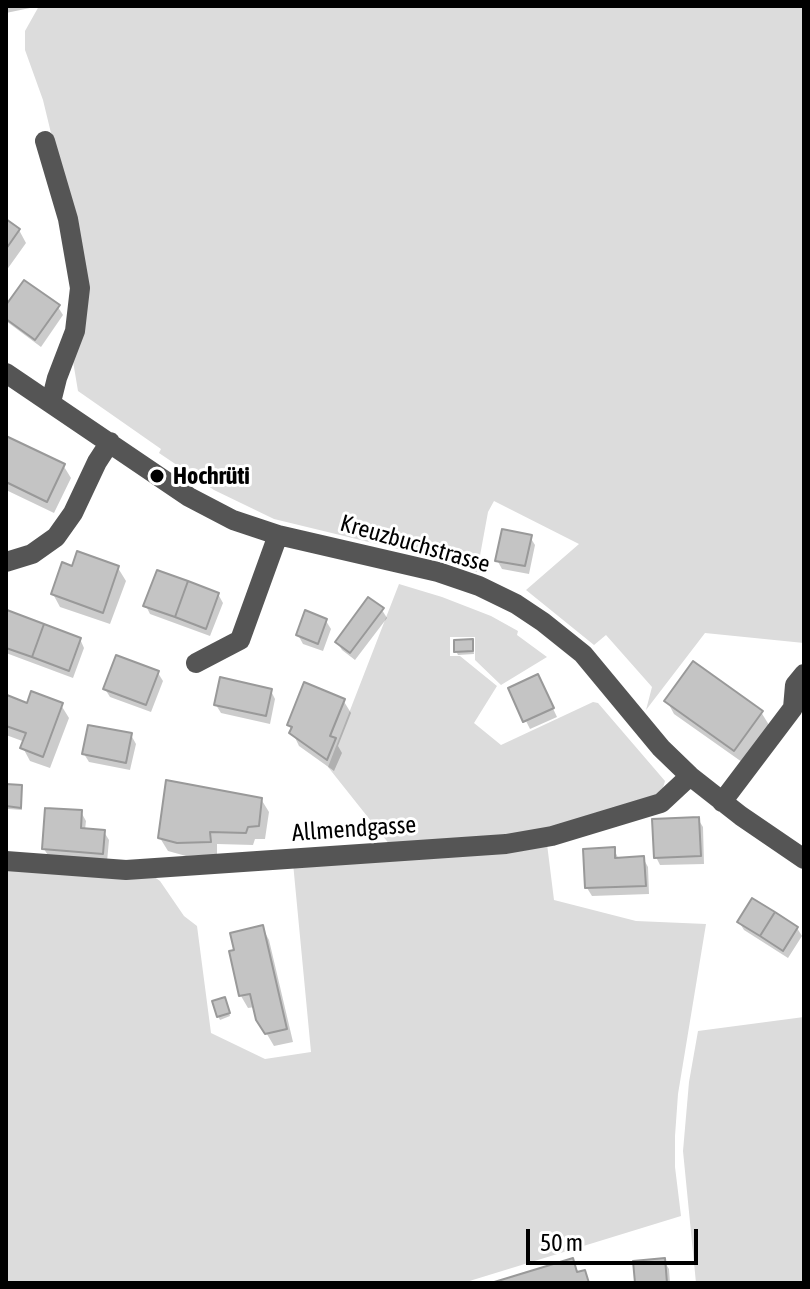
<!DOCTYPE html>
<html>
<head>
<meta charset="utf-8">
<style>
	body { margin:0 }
	#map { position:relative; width:810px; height:1289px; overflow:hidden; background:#fff; font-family:"Asap Condensed",sans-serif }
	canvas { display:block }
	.frame { position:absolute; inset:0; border:8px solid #000; pointer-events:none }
	.scale { position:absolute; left:526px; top:1229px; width:172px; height:36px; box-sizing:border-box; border:4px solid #000; border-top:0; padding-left:10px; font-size:24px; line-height:28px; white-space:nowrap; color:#000; -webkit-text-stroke:6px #fff; paint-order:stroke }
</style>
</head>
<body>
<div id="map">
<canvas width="810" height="1289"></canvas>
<div class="frame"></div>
<div class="scale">50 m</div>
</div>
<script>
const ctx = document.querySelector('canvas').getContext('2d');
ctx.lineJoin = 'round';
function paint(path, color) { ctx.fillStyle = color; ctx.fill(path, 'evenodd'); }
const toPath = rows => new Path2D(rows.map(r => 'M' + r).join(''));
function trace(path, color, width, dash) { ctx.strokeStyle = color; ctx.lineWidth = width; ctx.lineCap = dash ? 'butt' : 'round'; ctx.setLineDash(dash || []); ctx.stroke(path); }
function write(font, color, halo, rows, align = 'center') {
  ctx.font = font + ' "Asap Condensed",sans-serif'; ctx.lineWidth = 6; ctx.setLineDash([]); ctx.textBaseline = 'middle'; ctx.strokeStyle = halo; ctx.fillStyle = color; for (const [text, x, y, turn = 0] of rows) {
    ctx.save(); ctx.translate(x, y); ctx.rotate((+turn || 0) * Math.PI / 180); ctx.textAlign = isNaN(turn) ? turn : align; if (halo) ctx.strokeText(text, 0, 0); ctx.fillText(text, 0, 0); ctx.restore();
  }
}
paint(toPath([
	[39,6,804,6,804,643,705,633,646,710,652,687,606,635,594,645,526,590,579,544,494,501,488,512,477,572,410,552,274,519,214,490,159,453,161,449,78,391,72,355,78,245,43,100,25,50,25,31],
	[399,584,442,597,491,616,518,631,517,635,547,657,501,685,475,660,475,637,450,637,450,656,460,656,497,686,474,723,501,745,593,702,598,703,665,781,663,788,653,797,542,832,390,845,328,767],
	[547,844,554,900,636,921,706,924,678,1094,675,1136,675,1167,681,1216,463,1283,6,1283,6,867,153,876,160,881,184,916,197,926,211,1033,265,1059,311,1052,293,863],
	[804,1017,804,1283,696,1283,683,1151,689,1082,698,1031]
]), '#dcdcdc');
paint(toPath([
	[6,6,29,6,30,8,6,13],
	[6,221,19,230,26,243,6,271],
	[58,307,63,315,41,347,6,321,6,309],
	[6,438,63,465,71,478,54,513,6,490],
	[530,537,535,545,529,574,502,569,497,560],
	[73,568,118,568,126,581,110,624,60,607,53,594],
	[218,594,223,603,210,636,150,614,146,606],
	[382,610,387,618,355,660,342,650,337,642],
	[8,612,80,639,84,648,73,678,6,653],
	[326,621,331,629,323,651,303,644,298,635],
	[472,641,474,654,458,655,456,651],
	[158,673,163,681,151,712,110,697,105,689],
	[542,685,557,717,530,729,510,689],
	[271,691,275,699,270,724,221,713,216,705],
	[8,698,28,706,61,705,69,718,50,768,30,761,23,748,25,742,6,735],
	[343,700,351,713,338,746,342,753,334,771,299,746,289,725],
	[667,701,761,712,769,725,742,762,674,714],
	[131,735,136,744,130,770,89,762,84,754],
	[21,787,22,810,8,809,6,806],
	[261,799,269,812,265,839,255,839,253,845,217,844,217,855,186,856,168,851,160,838],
	[81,812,86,821,85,830,104,832,109,840,107,862,49,857,44,849],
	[698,819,703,827,704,864,660,865,656,857],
	[614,849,619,860,643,858,648,867,649,894,592,896,587,888],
	[739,922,797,928,802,936,788,958,744,930],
	[262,927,269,940,293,1042,274,1046,258,1019,255,1007,248,1008,241,996],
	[226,1003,230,1016,220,1020,218,1016],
	[664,1261,669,1269,670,1283,637,1283]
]), '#0003');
const building = toPath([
	[6,219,20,229,6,249,6,219],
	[24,280,60,305,35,340,6,319,6,305,24,280],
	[6,436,65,464,47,502,6,482,6,436],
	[502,529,532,535,525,566,495,561,502,529],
	[77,551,119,566,103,613,51,594,62,562,72,566,77,551],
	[157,570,188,581,175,617,143,606,157,570],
	[188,581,219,593,206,629,175,617,188,581],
	[368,597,384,608,350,653,335,642,368,597],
	[7,610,44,624,32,657,6,648,7,610],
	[305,610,327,619,318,644,296,635,305,610],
	[44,624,81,638,69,671,32,657,44,624],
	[473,639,473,651,454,652,454,640,473,639],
	[116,655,159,671,146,705,103,689,116,655],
	[693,661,763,711,734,751,664,701,693,661],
	[538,674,554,708,523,722,508,688,538,674],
	[220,677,272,689,266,716,214,705,220,677],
	[304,682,345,699,330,736,336,738,327,760,289,733,292,727,287,725,304,682],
	[31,691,63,703,43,757,20,748,26,733,6,726,7,695,27,703,31,691],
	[88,725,132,733,126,763,82,754,88,725],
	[166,780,262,798,259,826,248,827,246,833,210,832,211,842,177,843,158,838,166,780],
	[6,784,22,785,21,808,6,806,6,784],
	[45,808,82,810,81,828,105,830,103,854,42,849,45,808],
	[699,817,701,856,654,858,652,819,699,817],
	[615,847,615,858,644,856,646,886,585,888,583,849,615,847],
	[752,898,775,912,760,936,737,922,752,898],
	[775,912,798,927,783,951,760,936,775,912],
	[263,925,287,1029,265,1034,256,1020,250,994,239,996,229,951,234,950,230,933,263,925],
	[225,997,230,1013,217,1017,212,1001,225,997],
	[573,1258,577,1272,585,1270,589,1283,491,1283,573,1258],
	[665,1258,667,1283,635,1283,633,1261,665,1258]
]);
paint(building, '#c4c4c4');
trace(building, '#999', 2);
trace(toPath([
	[45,141,68,219,80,288,75,331,57,378,51,402],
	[6,373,189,497,233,520,278,535,438,572,479,586,516,604,543,622,583,654,661,748,690,776,741,816,804,859],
	[6,562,32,554,56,537,73,513,97,462,110,442],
	[196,663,240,640,278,535],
	[722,802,793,708,795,685,804,674],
	[6,861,126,870,506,844,552,836,661,803,690,776]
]), '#555', 20);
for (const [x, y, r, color] of [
	[157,476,8,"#000"]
]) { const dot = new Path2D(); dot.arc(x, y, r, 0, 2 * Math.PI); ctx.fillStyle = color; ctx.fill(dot); trace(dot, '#fff', 3); }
write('bold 24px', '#000', '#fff', [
	["Hochrüti",173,476]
], 'left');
write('24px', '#000', '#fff', [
	["Kreuzbuchstrasse",415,544,16],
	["Allmendgasse",354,829,-4]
]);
</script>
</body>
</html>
